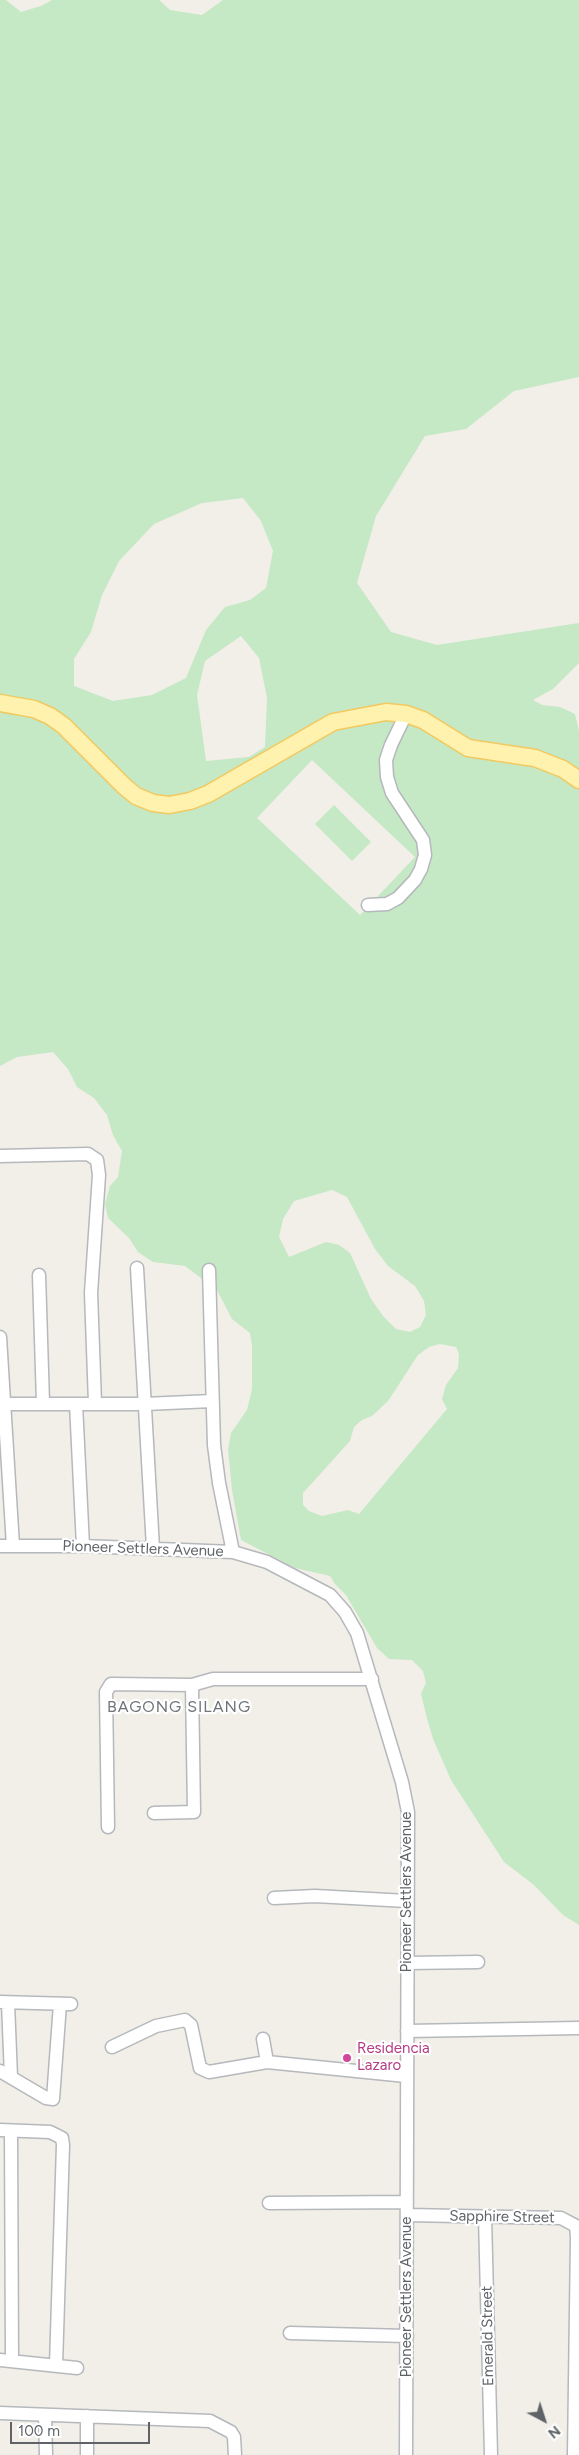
<!DOCTYPE html>
<html>
<head>
<meta charset="utf-8">
<style>
	body { margin:0 }
	#map { position:relative; width:579px; height:2455px; overflow:hidden; background:#f1efe8; font-family:Figtree,sans-serif }
	canvas { display:block }
	.north { position:absolute; left:519px; top:2395px; width:50px; height:50px; -webkit-text-stroke:4px #fff; paint-order:stroke; rotate:140deg; font-size:14px; font-weight:700; line-height:20px; text-align:center; color:#5f6368 }
	.north::after { content:''; display:block; margin:auto; width:18px; height:22px; background:#5f6368; clip-path:polygon(50% 0,100% 100%,50% 72%,0 100%) }
	.scale { position:absolute; left:10px; top:2422px; width:140px; height:22px; box-sizing:border-box; border:2px solid #5f6368; border-top:0; padding-left:6px; font-size:15px; line-height:18px; white-space:nowrap; color:#5f6368; -webkit-text-stroke:4px #fff; paint-order:stroke }
</style>
</head>
<body>
<div id="map">
<canvas width="579" height="2455"></canvas>
<div class="north">N</div>
<div class="scale">100 m</div>
</div>
<script>
const ctx = document.querySelector('canvas').getContext('2d');
ctx.lineJoin = 'round';
function paint(path, color) { ctx.fillStyle = color; ctx.fill(path, 'evenodd'); }
const toPath = rows => new Path2D(rows.map(r => 'M' + r).join(''));
function trace(path, color, width, dash) { ctx.strokeStyle = color; ctx.lineWidth = width; ctx.lineCap = dash ? 'butt' : 'round'; ctx.setLineDash(dash || []); ctx.stroke(path); }
function write(font, color, halo, rows, align = 'center') {
  ctx.font = font + ' Figtree,sans-serif'; ctx.lineWidth = 4.5; ctx.setLineDash([]); ctx.textBaseline = 'middle'; ctx.strokeStyle = halo; ctx.fillStyle = color; for (const [text, x, y, turn = 0] of rows) {
    ctx.save(); ctx.translate(x, y); ctx.rotate((+turn || 0) * Math.PI / 180); ctx.textAlign = isNaN(turn) ? turn : align; if (halo) ctx.strokeText(text, 0, 0); ctx.fillText(text, 0, 0); ctx.restore();
  }
}
paint(toPath([
	[0,0,6,0,21,12,41,6,52,0,159,0,170,10,202,15,223,0,579,0,579,377,514,391,466,429,425,436,376,516,357,583,391,632,437,645,579,623,579,663,553,689,533,700,542,705,560,707,575,714,579,731,579,1925,563,1915,534,1885,504,1862,451,1780,433,1739,427,1718,421,1694,426,1683,423,1671,412,1660,389,1659,377,1648,346,1595,335,1584,330,1576,295,1568,241,1540,232,1490,228,1450,231,1433,247,1410,252,1389,252,1345,250,1333,232,1319,217,1290,185,1266,153,1262,138,1252,129,1238,108,1218,105,1204,110,1186,118,1177,122,1151,113,1135,107,1115,94,1098,77,1087,68,1069,53,1052,17,1057,0,1066],
	[243,498,261,521,273,551,266,588,250,600,225,607,206,630,186,678,152,695,113,701,74,686,74,659,91,632,102,595,119,561,154,524,202,503],
	[241,636,259,658,267,698,265,747,249,757,206,761,197,695,205,661],
	[312,760,415,857,360,915,257,818],
	[332,1190,347,1197,375,1249,388,1266,415,1286,424,1301,426,1315,420,1327,410,1332,396,1329,383,1316,371,1299,350,1253,339,1245,326,1242,289,1257,279,1237,283,1219,294,1201],
	[440,1344,456,1347,459,1354,458,1368,446,1385,442,1399,447,1409,359,1514,348,1510,322,1516,309,1511,303,1505,303,1493,350,1441,354,1427,362,1420,372,1416,388,1401,418,1355,429,1347],
	[334,805,371,842,352,861,315,824]
]), '#c5e8c5');
const minor = toPath([
	[368,905,387,904,398,898,415,880,421,869,425,855,423,840,392,793,387,777,386,760,391,745,406,714],
	[0,1156,88,1154,97,1160,99,1175,91,1293,95,1403],
	[137,1268,153,1548],
	[209,1270,214,1445,219,1483,233,1552],
	[39,1275,43,1403],
	[0,1337,13,1546],
	[6,1404,145,1404,212,1401],
	[76,1404,83,1546],
	[0,1546,83,1546,233,1552,267,1562,330,1595,345,1612,357,1633,402,1782,408,1812,406,2455],
	[154,1813,194,1812,192,1685],
	[108,1827,106,1692,111,1684,192,1685,213,1679,372,1679],
	[274,1898,315,1896,407,1901],
	[407,1963,478,1962],
	[0,2002,71,2004],
	[8,2003,11,2077],
	[407,2031,579,2028],
	[112,2047,156,2026,185,2020,191,2025,200,2068,209,2072,267,2062,263,2039],
	[267,2062,406,2076],
	[0,2071,46,2098,53,2099,60,2004],
	[0,2130,50,2132,62,2138,63,2145,56,2365],
	[11,2132,12,2361],
	[269,2203,407,2202],
	[407,2215,561,2218,576,2226,577,2237,574,2455],
	[485,2217,491,2455],
	[290,2333,407,2336],
	[0,2360,77,2368],
	[0,2413,210,2421,231,2432,234,2437,235,2455],
	[45,2415,46,2455],
	[87,2416,87,2455]
]);
const major = toPath([
	[0,703,34,709,50,716,64,726,125,787,136,796,153,803,169,805,190,801,208,794,333,722,386,712,406,714,423,720,468,748,535,758,563,769,579,780]
]);
trace(minor, '#b5b8bc', 15);
trace(major, '#f2c960', 19);
trace(minor, '#fff', 12);
trace(major, '#fff2af', 16);
for (const [x, y, r, color] of [
	[347,2058,5,"#d1479c"]
]) { const dot = new Path2D(); dot.arc(x, y, r, 0, 2 * Math.PI); ctx.fillStyle = color; ctx.fill(dot); trace(dot, '#fff', 2); }
write('15px', '#5f6368', '#fff', [
	["Pioneer Settlers Avenue",143,1549,2],
	["Pioneer Settlers Avenue",407,1892,-90],
	["Sapphire Street",502,2217,1],
	["Pioneer Settlers Avenue",407,2297,-90],
	["Emerald Street",488,2336,-91]
]);
write('15px', '#b23c85', '#fff', [
	["Residencia",357,2049],
	["Lazaro",357,2066]
], 'left');
ctx.letterSpacing = '1px';
write('16px', '#70757a', '#fff', [
	["BAGONG SILANG",179,1707]
]);
ctx.letterSpacing = '0px';
</script>
</body>
</html>
